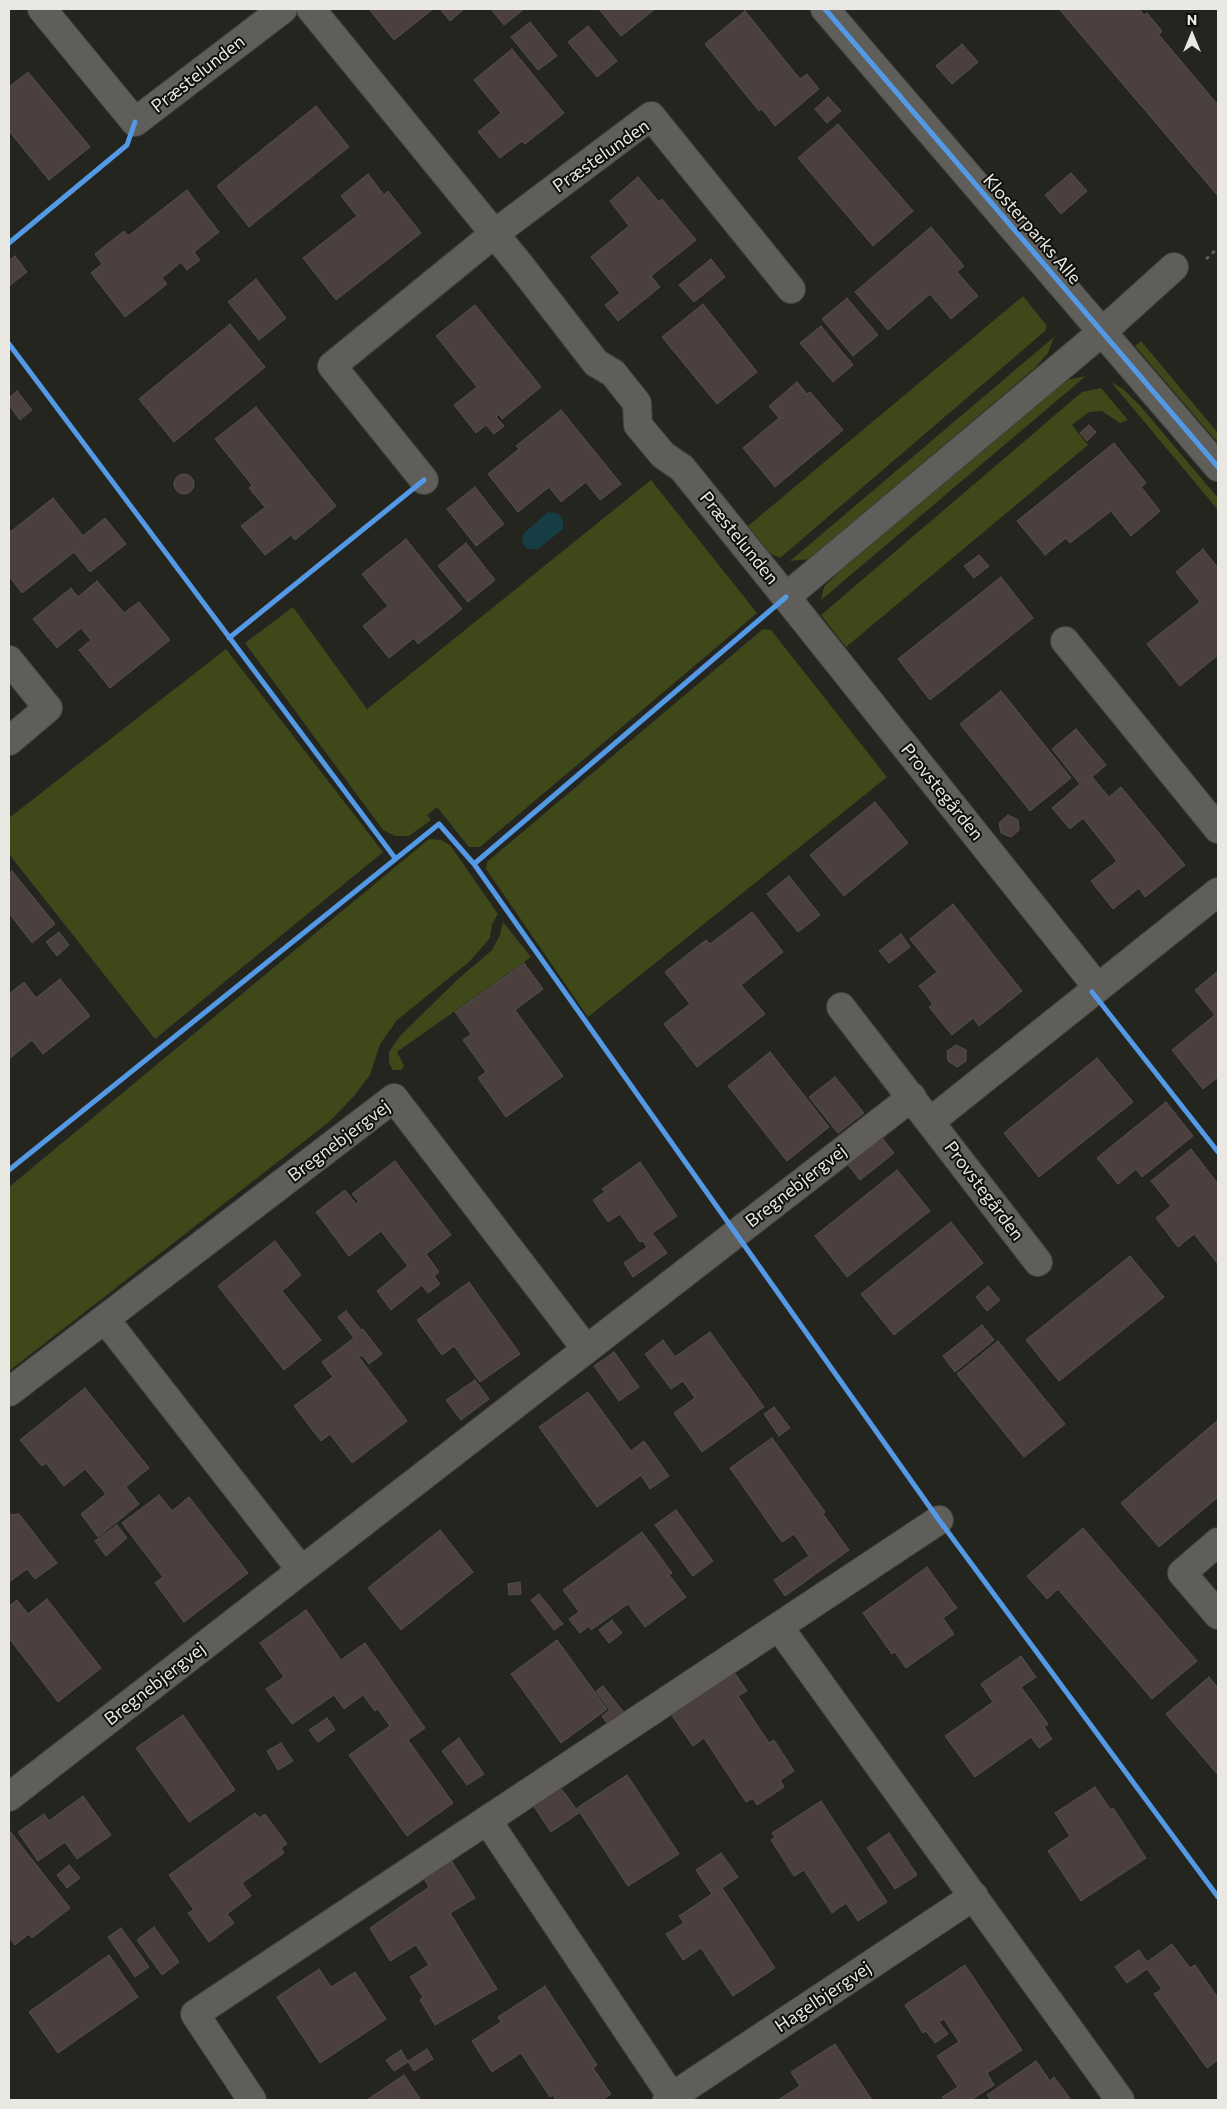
<!DOCTYPE html>
<html>
<head>
<meta charset="utf-8">
<style>
	body { margin:0 }
	#map { position:relative; width:1227px; height:2109px; overflow:hidden; background:#252520; font-family:Commissioner,sans-serif }
	canvas { display:block }
	.frame { position:absolute; inset:0; border:10px solid #e9e8e2; pointer-events:none }
	.north { position:absolute; left:1167px; top:10px; width:50px; height:50px; -webkit-text-stroke:4px #100f0b; paint-order:stroke; rotate:0deg; font-size:14px; font-weight:700; line-height:20px; text-align:center; color:#e9e8e2 }
	.north::after { content:''; display:block; margin:auto; width:18px; height:22px; background:#e9e8e2; clip-path:polygon(50% 0,100% 100%,50% 72%,0 100%) }
</style>
</head>
<body>
<div id="map">
<canvas width="1227" height="2109"></canvas>
<div class="frame"></div>
<div class="north">N</div>
</div>
<script>
const ctx = document.querySelector('canvas').getContext('2d');
ctx.lineJoin = 'round';
function paint(path, color) { ctx.fillStyle = color; ctx.fill(path, 'evenodd'); }
const toPath = rows => new Path2D(rows.map(r => 'M' + r).join(''));
function trace(path, color, width, dash) { ctx.strokeStyle = color; ctx.lineWidth = width; ctx.lineCap = dash ? 'butt' : 'round'; ctx.setLineDash(dash || []); ctx.stroke(path); }
function write(font, color, halo, rows, align = 'center') {
  ctx.font = font + ' Commissioner,sans-serif'; ctx.lineWidth = 4; ctx.setLineDash([]); ctx.textBaseline = 'middle'; ctx.strokeStyle = halo; ctx.fillStyle = color; for (const [text, x, y, turn = 0] of rows) {
    ctx.save(); ctx.translate(x, y); ctx.rotate((+turn || 0) * Math.PI / 180); ctx.textAlign = isNaN(turn) ? turn : align; if (halo) ctx.strokeText(text, 0, 0); ctx.fillText(text, 0, 0); ctx.restore();
  }
}
paint(toPath([
	[1023,296,1047,326,1045,331,780,558,771,554,748,526],
	[1054,337,1048,353,1036,367,809,559,790,561],
	[1141,341,1218,433,1218,443,1135,346],
	[1086,376,821,600,824,587,844,567,931,489,1062,381],
	[1111,382,1123,389,1142,408,1218,498,1218,510],
	[1101,388,1128,420,1120,423,1102,411,1089,412,1072,425,1088,445,846,647,821,615,1082,392],
	[651,480,757,613,480,847,469,847,437,807,427,815,431,820,409,836,395,836,383,830,245,643,293,607,367,709],
	[763,629,771,630,887,777,588,1017,486,869,487,862],
	[226,649,383,852,155,1039,9,854,9,818],
	[429,839,441,840,450,845,498,914,492,924,490,938,469,962,397,1020,380,1044,370,1075,354,1096,329,1122,9,1371,9,1187],
	[503,922,531,957,397,1052,404,1066,401,1070,393,1070,389,1063,389,1052,400,1036,457,980,492,950,500,935]
]), '#3e4819');
paint(toPath([
	[548,512,559,514,563,521,563,529,538,549,527,549,522,542,524,533]
]), '#153d43');
const building = toPath([
	[369,9,433,9,394,40,369,9],
	[440,9,464,9,450,21,440,9],
	[491,9,524,9,504,25,491,9],
	[599,9,655,9,621,36,599,9],
	[1059,9,1139,9,1144,15,1147,13,1162,31,1159,35,1218,105,1218,196,1059,9],
	[745,11,800,79,807,74,819,89,775,126,762,109,759,111,705,44,745,11],
	[530,22,557,56,538,70,511,37,530,22],
	[588,26,617,61,597,77,568,42,588,26],
	[962,44,978,62,952,84,936,66,962,44],
	[512,49,564,113,525,144,522,141,500,158,478,132,501,113,474,80,512,49],
	[28,72,90,147,49,180,9,131,9,87,28,72],
	[828,97,841,111,827,123,815,109,828,97],
	[316,106,349,147,249,227,217,186,316,106],
	[838,124,913,211,873,246,798,158,838,124],
	[1071,173,1087,191,1061,214,1045,195,1071,173],
	[368,174,384,195,388,191,421,233,336,300,303,258,357,216,341,196,368,174],
	[638,177,659,202,662,199,696,240,651,276,660,287,618,321,605,305,620,293,591,257,629,226,610,201,638,177],
	[187,190,219,232,194,252,200,260,187,270,181,262,162,278,167,284,125,317,91,273,102,264,95,254,124,231,128,236,187,190],
	[931,227,964,266,957,272,978,296,951,319,930,294,888,330,855,292,931,227],
	[15,256,27,272,9,286,9,261,15,256],
	[711,259,725,277,694,302,679,285,711,259],
	[256,279,286,318,259,340,228,302,256,279],
	[847,298,878,335,853,356,822,319,847,298],
	[703,304,757,372,717,404,662,337,703,304],
	[475,305,541,387,502,419,499,414,496,417,504,426,494,434,486,425,476,433,454,405,477,387,436,336,475,305],
	[230,324,265,367,174,442,139,399,230,324],
	[821,326,853,365,833,382,800,343,821,326],
	[797,382,807,394,810,392,843,430,775,487,743,448,779,418,769,406,797,382],
	[17,391,32,410,20,420,9,405,9,398,17,391],
	[256,407,336,506,295,540,291,535,265,555,241,526,268,505,264,506,249,488,252,485,215,439,256,407],
	[561,410,621,484,600,500,586,482,561,502,549,487,518,512,488,474,519,449,516,446,561,410],
	[1089,425,1096,432,1087,441,1080,433,1089,425],
	[1114,443,1146,483,1141,487,1160,511,1131,536,1111,511,1070,543,1066,538,1045,555,1017,521,1114,443],
	'174 484a10 10 0 1 1 20 0a10 10 0 1 1-20 0Z',
	[475,487,504,524,476,546,447,509,475,487],
	[53,498,83,536,105,518,126,544,90,572,74,552,22,593,9,576,9,533,53,498],
	[406,539,462,609,418,644,414,638,389,658,363,626,388,606,362,574,406,539],
	[466,543,495,580,468,602,438,566,466,543],
	[1203,549,1218,568,1218,655,1180,686,1147,644,1200,602,1176,572,1203,549],
	[979,555,989,566,974,578,964,566,979,555],
	[1001,577,1033,618,930,700,898,659,1001,577],
	[97,581,124,613,139,602,170,640,110,688,79,650,91,640,81,628,57,648,33,619,71,588,78,597,97,581],
	[1001,691,1071,778,1030,811,960,724,1001,691],
	[1076,729,1106,765,1092,777,1109,797,1121,787,1185,865,1145,897,1139,888,1113,909,1091,881,1117,861,1083,818,1070,829,1052,808,1080,784,1052,749,1076,729],
	[875,802,908,843,844,896,810,855,875,802],
	[1008,815,1018,820,1019,830,1011,837,1001,833,999,823,1008,815],
	[12,871,55,924,32,943,9,913,9,874,12,871],
	[789,876,820,915,798,932,767,894,789,876],
	[953,904,1022,991,979,1026,973,1018,952,1035,929,1007,933,1004,919,986,937,972,910,939,953,904],
	[752,912,783,952,741,985,765,1014,697,1067,664,1024,690,1004,665,972,706,940,710,944,752,912],
	[59,932,69,945,57,956,46,942,59,932],
	[901,934,910,947,889,963,879,951,901,934],
	[524,963,543,989,515,1010,563,1076,506,1117,478,1078,486,1072,463,1040,471,1034,455,1012,524,963],
	[1218,971,1218,1077,1203,1089,1172,1050,1215,1015,1195,990,1218,971],
	[60,979,90,1016,43,1054,32,1040,9,1059,9,994,24,982,36,998,60,979],
	[956,1045,966,1050,966,1061,957,1067,948,1061,947,1051,956,1045],
	[770,1052,829,1127,787,1161,728,1086,770,1052],
	[1097,1058,1133,1102,1039,1177,1004,1133,1097,1058],
	[835,1077,864,1113,838,1133,809,1097,835,1077],
	[1166,1102,1193,1136,1142,1177,1136,1169,1118,1184,1097,1158,1166,1102],
	[879,1134,894,1153,860,1180,845,1161,879,1134],
	[1191,1149,1218,1184,1218,1264,1194,1234,1178,1247,1156,1218,1171,1206,1151,1181,1191,1149],
	[395,1161,451,1235,426,1254,439,1272,434,1276,440,1284,428,1293,422,1285,391,1310,377,1291,408,1266,381,1231,349,1256,316,1212,345,1190,356,1204,359,1202,352,1194,395,1161],
	[640,1162,677,1216,652,1233,667,1253,633,1277,624,1263,647,1247,643,1241,640,1242,620,1214,608,1222,593,1200,605,1192,602,1189,640,1162],
	[897,1170,930,1211,847,1277,815,1236,897,1170],
	[951,1222,983,1263,894,1335,861,1294,951,1222],
	[275,1241,301,1275,282,1291,321,1340,284,1370,218,1286,275,1241],
	[1130,1256,1164,1297,1059,1381,1026,1340,1130,1256],
	[469,1282,520,1354,480,1382,454,1346,442,1355,417,1320,469,1282],
	[988,1286,1000,1300,987,1311,976,1297,988,1286],
	[346,1311,361,1330,363,1329,382,1354,369,1364,362,1355,359,1357,407,1421,352,1463,330,1434,321,1441,294,1406,333,1377,322,1362,354,1338,338,1317,346,1311],
	[982,1325,994,1340,955,1372,943,1356,982,1325],
	[710,1332,764,1407,702,1452,674,1413,695,1398,683,1381,671,1389,645,1354,663,1340,675,1357,710,1332],
	[998,1341,1065,1424,1024,1457,957,1374,998,1341],
	[614,1352,639,1387,619,1401,594,1366,614,1352],
	[475,1380,489,1399,461,1420,446,1400,475,1380],
	[85,1388,149,1468,126,1487,139,1504,98,1537,81,1514,106,1494,85,1469,64,1486,46,1463,42,1466,20,1440,85,1388],
	[588,1392,631,1451,644,1441,669,1476,650,1489,641,1475,597,1507,539,1427,588,1392],
	[774,1407,790,1428,779,1436,764,1414,774,1407],
	[1218,1420,1218,1497,1159,1547,1121,1503,1218,1420],
	[772,1438,825,1512,823,1514,849,1550,785,1596,774,1580,809,1556,794,1534,782,1542,730,1468,772,1438],
	[159,1495,172,1511,189,1497,248,1573,184,1622,155,1583,163,1577,122,1523,159,1495],
	[676,1510,713,1561,693,1576,655,1525,676,1510],
	[19,1514,57,1563,35,1579,27,1569,9,1582,9,1515,19,1514],
	[117,1525,127,1538,106,1556,95,1541,117,1525],
	[1083,1528,1197,1661,1152,1699,1058,1589,1047,1599,1027,1576,1083,1528],
	[440,1530,473,1572,401,1630,368,1588,440,1530],
	[642,1532,672,1573,669,1575,686,1597,645,1627,628,1604,591,1630,589,1626,580,1633,569,1619,579,1612,563,1590,642,1532],
	[927,1567,957,1608,943,1618,954,1634,906,1668,895,1652,892,1654,863,1613,927,1567],
	[520,1582,521,1594,509,1595,508,1584,520,1582],
	[539,1594,563,1624,554,1630,531,1600,539,1594],
	[47,1599,101,1668,58,1702,9,1638,9,1606,17,1600,28,1614,47,1599],
	[306,1610,341,1660,365,1643,425,1728,408,1740,453,1803,407,1836,349,1755,390,1726,378,1709,375,1711,363,1695,344,1709,334,1695,292,1724,266,1689,284,1677,260,1643,306,1610],
	[612,1620,622,1633,609,1643,599,1630,612,1620],
	[557,1640,607,1709,561,1743,511,1674,557,1640],
	[1021,1656,1036,1677,1021,1687,1048,1724,1044,1727,1052,1739,1039,1748,1031,1737,975,1777,945,1736,993,1702,981,1684,1021,1656],
	[734,1672,747,1691,738,1696,769,1743,774,1740,794,1771,780,1780,784,1787,757,1805,753,1798,746,1802,704,1738,693,1746,671,1714,734,1672],
	[1209,1677,1218,1688,1218,1775,1166,1714,1209,1677],
	[603,1686,625,1714,609,1726,602,1716,610,1710,596,1691,603,1686],
	[183,1715,235,1790,189,1822,136,1748,183,1715],
	[327,1718,335,1730,318,1742,309,1730,327,1718],
	[459,1738,484,1774,467,1785,442,1751,459,1738],
	[281,1743,293,1761,278,1770,267,1751,281,1743],
	[627,1775,679,1854,628,1886,577,1808,627,1775],
	[560,1787,579,1813,551,1832,533,1805,560,1787],
	[1095,1787,1111,1810,1113,1808,1146,1858,1081,1901,1048,1851,1070,1836,1055,1813,1095,1787],
	[83,1796,111,1835,77,1859,65,1842,38,1861,18,1832,44,1814,49,1821,83,1796],
	[821,1801,887,1902,858,1921,846,1903,832,1913,804,1870,794,1876,771,1840,775,1837,772,1833,821,1801],
	[255,1813,259,1818,265,1814,287,1844,281,1848,284,1853,242,1883,251,1896,227,1914,234,1923,209,1942,188,1913,194,1910,169,1875,255,1813],
	[9,1830,70,1908,32,1938,29,1934,15,1945,9,1937,9,1830],
	[889,1833,917,1875,895,1889,867,1848,889,1833],
	[721,1853,738,1877,722,1888,775,1968,733,1996,701,1948,683,1960,666,1934,684,1923,679,1916,712,1894,696,1870,721,1853],
	[451,1860,475,1898,450,1913,497,1989,435,2025,420,2000,423,1997,410,1977,429,1965,416,1945,390,1961,370,1928,429,1887,423,1877,451,1860],
	[69,1865,80,1878,67,1888,57,1875,69,1865],
	[154,1927,179,1962,162,1975,137,1940,154,1927],
	[121,1928,149,1967,135,1977,108,1937,121,1928],
	[1172,1944,1190,1968,1195,1965,1218,1998,1218,2060,1207,2068,1154,1994,1162,1989,1147,1969,1127,1983,1115,1967,1139,1950,1147,1962,1172,1944],
	[109,1955,138,1997,58,2053,29,2012,109,1955],
	[965,1965,1022,2050,987,2073,994,2085,971,2100,945,2100,942,2097,958,2087,937,2056,959,2042,944,2019,939,2022,948,2034,935,2043,926,2031,923,2033,905,2005,965,1965],
	[319,1969,331,1987,355,1972,386,2019,320,2063,277,1997,319,1969],
	[545,1986,597,2065,593,2068,611,2094,602,2100,556,2100,553,2095,550,2097,521,2053,492,2072,472,2041,501,2022,498,2017,545,1986],
	[835,2044,872,2100,778,2100,800,2086,791,2072,835,2044],
	[427,2049,433,2059,414,2071,408,2061,427,2049],
	[401,2050,408,2062,394,2071,386,2060,401,2050],
	[1036,2061,1050,2081,1054,2077,1071,2100,991,2100,987,2095,1036,2061],
	[404,2075,421,2100,367,2100,404,2075]
]);
paint(building, '#4c403e');
trace(building, '#53504e', 1);
const minor = toPath([
	[42,9,135,122,283,9],
	[311,9,520,265,596,363,613,373,637,403,638,425,663,455,682,468,786,597,1102,332,1174,267],
	[825,9,1218,467],
	[424,480,332,366,494,234,651,116,791,289],
	[786,597,1098,988],
	[1065,641,1218,829],
	[9,660,48,708,9,741],
	[841,1007,1038,1262],
	[931,1121,1218,892],
	[105,1319,301,1570],
	[9,1392,394,1098,586,1349],
	[1218,1542,1182,1573,1218,1615],
	[779,1627,1120,2100],
	[9,1797,912,1097],
	[487,1820,674,2100],
	[252,2100,195,2014,939,1520],
	[667,2100,974,1896]
]);
trace(minor, '#42423d', 30);
trace(toPath([
	[1206,259,1218,248]
]), '#5c5c58', 3, [4, 4]);
trace(minor, '#5f5e5a', 28);
trace(toPath([
	[825,9,1218,467],
	[9,243,127,145,135,122],
	[9,344,395,858],
	[229,638,424,480],
	[474,864,786,597],
	[1092,992,1218,1152],
	[9,1170,439,824,474,864,939,1520,1218,1897]
]), '#5399e6', 5);
write('18px', '#e9e8e2', '#100f0b', [
	["Præstelunden",198,74,-38],
	["Præstelunden",601,156,-35],
	["Klosterparks Alle",1032,229,49],
	["Præstelunden",739,538,51],
	["Provstegården",942,792,51],
	["Bregnebjergvej",339,1141,-37],
	["Bregnebjergvej",796,1186,-38],
	["Provstegården",984,1191,53],
	["Bregnebjergvej",155,1684,-38],
	["Hagelbjergvej",823,1997,-34]
]);
</script>
</body>
</html>
